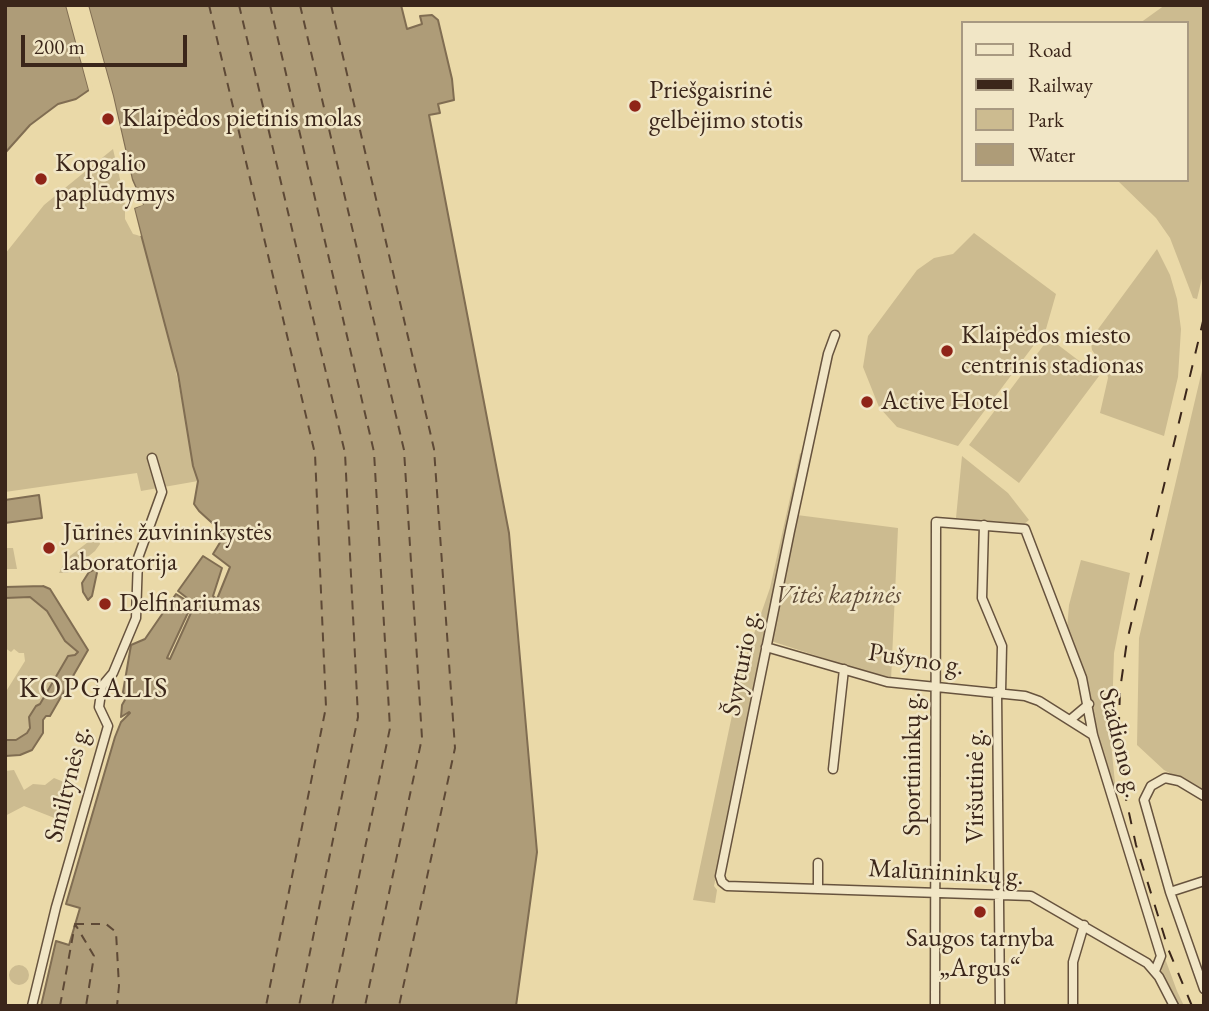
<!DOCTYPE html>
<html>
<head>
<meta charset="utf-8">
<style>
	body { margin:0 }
	#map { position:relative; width:1209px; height:1011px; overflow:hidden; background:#ead9a8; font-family:"EB Garamond",serif }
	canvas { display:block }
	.frame { position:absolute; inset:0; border:7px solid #3b261a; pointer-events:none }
	.legend { position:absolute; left:961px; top:21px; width:228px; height:161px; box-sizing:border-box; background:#f1e6c6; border:2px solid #a89981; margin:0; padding:9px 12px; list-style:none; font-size:21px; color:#3b261a }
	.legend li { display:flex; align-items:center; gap:14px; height:35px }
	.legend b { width:35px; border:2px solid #a89981 }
	.scale { position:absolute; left:21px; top:35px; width:166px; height:32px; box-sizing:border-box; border:4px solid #3b261a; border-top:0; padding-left:9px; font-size:21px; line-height:24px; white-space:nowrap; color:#3b261a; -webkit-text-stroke:5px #f1e6c6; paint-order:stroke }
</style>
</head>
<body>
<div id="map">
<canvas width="1209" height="1011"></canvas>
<div class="frame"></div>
<ul class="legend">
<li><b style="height:9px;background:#f1e6c6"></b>Road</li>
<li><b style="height:9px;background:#3b261a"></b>Railway</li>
<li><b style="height:19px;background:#ccbb90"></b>Park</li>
<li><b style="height:19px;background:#ae9c78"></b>Water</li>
</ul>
<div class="scale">200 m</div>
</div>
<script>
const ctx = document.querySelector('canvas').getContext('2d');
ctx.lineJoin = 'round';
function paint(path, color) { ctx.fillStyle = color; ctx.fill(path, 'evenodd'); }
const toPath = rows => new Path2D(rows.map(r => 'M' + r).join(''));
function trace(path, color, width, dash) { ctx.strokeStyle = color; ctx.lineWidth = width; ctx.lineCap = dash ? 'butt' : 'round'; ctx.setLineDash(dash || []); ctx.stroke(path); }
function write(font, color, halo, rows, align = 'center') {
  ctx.font = font + ' "EB Garamond",serif'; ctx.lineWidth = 5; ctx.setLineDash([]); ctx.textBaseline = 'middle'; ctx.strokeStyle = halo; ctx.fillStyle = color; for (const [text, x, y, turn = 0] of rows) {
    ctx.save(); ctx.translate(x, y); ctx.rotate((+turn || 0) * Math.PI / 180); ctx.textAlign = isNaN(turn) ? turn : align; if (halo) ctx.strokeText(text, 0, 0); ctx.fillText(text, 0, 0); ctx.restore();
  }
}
paint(toPath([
	[1165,5,1204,5,1204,270,1197,299,1193,298,1170,238,1156,218,1117,180,1186,180,1186,23,1140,23],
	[113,149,125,201,125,219,133,234,141,236,167,327,198,481,141,491,137,473,5,492,5,254,44,205],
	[974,233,1056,294,1046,329,958,446,897,427,879,407,863,367,868,336,917,270,934,258,953,254],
	[1157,249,1170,275,1177,299,1181,329,1178,377,1164,436,1100,413,1108,378,1107,372,1092,350,1091,343,1093,336],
	[1049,338,1099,376,1019,483,969,445],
	[1204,362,1204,792,1164,770,1137,745,1139,638],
	[800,453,804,454,714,886,717,890,715,903,693,900,742,668,770,588],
	[962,456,1008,493,1029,520,1024,524,956,518],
	[797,515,898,528,891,680,771,641],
	[92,539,99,540,100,544,95,551,68,573,59,573,66,559],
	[5,548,13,548,17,569,5,569],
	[1081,560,1130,573,1114,653,1111,743,1117,803,1099,745,1088,688,1067,629,1069,605],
	[30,597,47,611,65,641,78,652,40,704,36,706,27,733,16,740,5,740,5,693,25,661,24,653,19,653,14,649,11,652,5,648,5,598],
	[14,770,24,790,33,784,45,785,54,778,64,782,70,802,67,810,57,819,24,806,5,816,5,771],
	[1163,953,1177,991,1184,1006,1177,1006,1161,974],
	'9 975a10 10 0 1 1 20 0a10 10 0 1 1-20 0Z'
]), '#ccbb90');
const water = toPath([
	[5,5,66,5,89,90,76,99,58,104,30,125,5,153,5,5],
	[88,5,401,5,407,29,422,24,420,16,432,15,438,20,452,79,454,100,438,104,440,113,429,115,509,533,537,852,516,1006,41,1006,56,941,69,945,80,908,66,904,115,737,121,722,130,713,129,712,121,717,122,705,126,698,123,692,131,645,145,639,176,594,192,604,167,658,170,659,195,604,178,591,203,556,222,568,213,596,217,599,230,567,213,554,224,536,221,531,199,511,194,504,198,481,193,466,178,374,134,208,143,204,132,179,113,96,88,5],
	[39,495,42,518,5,523,5,500,39,495],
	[98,568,92,596,88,600,83,592,82,583,89,572,98,568],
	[43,586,50,589,88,650,50,716,46,716,43,720,43,733,32,750,20,755,5,756,5,740,16,740,27,733,30,728,29,717,36,706,40,704,68,656,75,655,78,652,65,641,47,611,30,597,5,598,5,587,43,586]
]);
paint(water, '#ae9c78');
trace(water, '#806d52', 2);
paint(toPath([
	[66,5,69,5,93,89,90,94],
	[85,5,88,5,113,96,132,180,143,205,134,208,141,236,137,235,130,208,132,205,138,203,128,180,110,97]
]), '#ead9a8');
trace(toPath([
	[209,5,315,454,326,707,266,1006],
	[239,5,345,453,358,717,299,1006],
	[270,5,374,452,390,728,332,1006],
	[300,5,404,450,422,738,365,1006],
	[331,5,434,449,455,748,399,1006],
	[75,924,106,924,116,932,119,986,117,1006],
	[60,1006,75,924,94,956,86,1006]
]), '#5e4936', 2, [9, 7]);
const minor = toPath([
	[835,335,828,354,790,531,720,876,722,882,727,886,1031,896,1147,963,1159,977,1174,1006],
	[984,525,982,598,1002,646,1001,692],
	[766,647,887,682,1025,696,1039,701,1093,735],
	[997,692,1000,1006],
	[1070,720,1089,704],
	[833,769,844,669],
	[1204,796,1179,781,1165,778,1151,786,1144,800,1170,892,1204,989],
	[818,863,818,889],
	[1170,892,1204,881],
	[32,1006,56,907,108,726,99,707,102,686,113,673,136,618,138,558,162,492,152,458],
	[935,1006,936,522,1025,529,1082,678,1093,735,1161,956,1155,971],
	[1073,1006,1073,962,1084,925]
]);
trace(minor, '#67533e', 11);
trace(minor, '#f1e6c6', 8);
trace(toPath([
	[1192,1006,1169,951,1136,845,1126,799,1119,721,1120,690,1127,641,1204,317]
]), '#3b261a', 2, [12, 12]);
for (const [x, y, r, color] of [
	[635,106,7,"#8f2418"],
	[108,119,7,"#8f2418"],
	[41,179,7,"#8f2418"],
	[947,351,7,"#8f2418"],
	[867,402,7,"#8f2418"],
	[49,548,7,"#8f2418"],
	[105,604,7,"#8f2418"],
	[980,912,7,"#8f2418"]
]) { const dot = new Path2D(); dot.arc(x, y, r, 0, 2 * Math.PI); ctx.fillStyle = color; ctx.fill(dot); trace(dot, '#f1e6c6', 2.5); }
write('26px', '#3b261a', '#f1e6c6', [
	["Priešgaisrinė",649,91],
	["gelbėjimo stotis",649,121],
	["Klaipėdos pietinis molas",122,119],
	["Kopgalio",55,164],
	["paplūdymys",55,194],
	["Klaipėdos miesto",961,336],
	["centrinis stadionas",961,366],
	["Active Hotel",881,402],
	["Jūrinės žuvininkystės",63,533],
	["laboratorija",63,563],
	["Delfinariumas",119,604],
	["Saugos tarnyba",980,939,"center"],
	["„Argus“",980,969,"center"]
], 'left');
write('italic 26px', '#5f4b38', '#f1e6c6', [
	["Vitės kapinės",838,596]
]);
write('26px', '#3b261a', '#f1e6c6', [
	["Pušyno g.",916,660,9],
	["Švyturio g.",742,663,-79],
	["Stadiono g.",1120,743,76],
	["Sportininkų g.",913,764,-90],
	["Smiltynės g.",68,784,-76],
	["Viršutinė g.",976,786,-90],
	["Malūnininkų g.",946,873,3]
]);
ctx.letterSpacing = '2px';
write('28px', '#3b261a', '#f1e6c6', [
	["KOPGALIS",94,689]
]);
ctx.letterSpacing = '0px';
</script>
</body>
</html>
